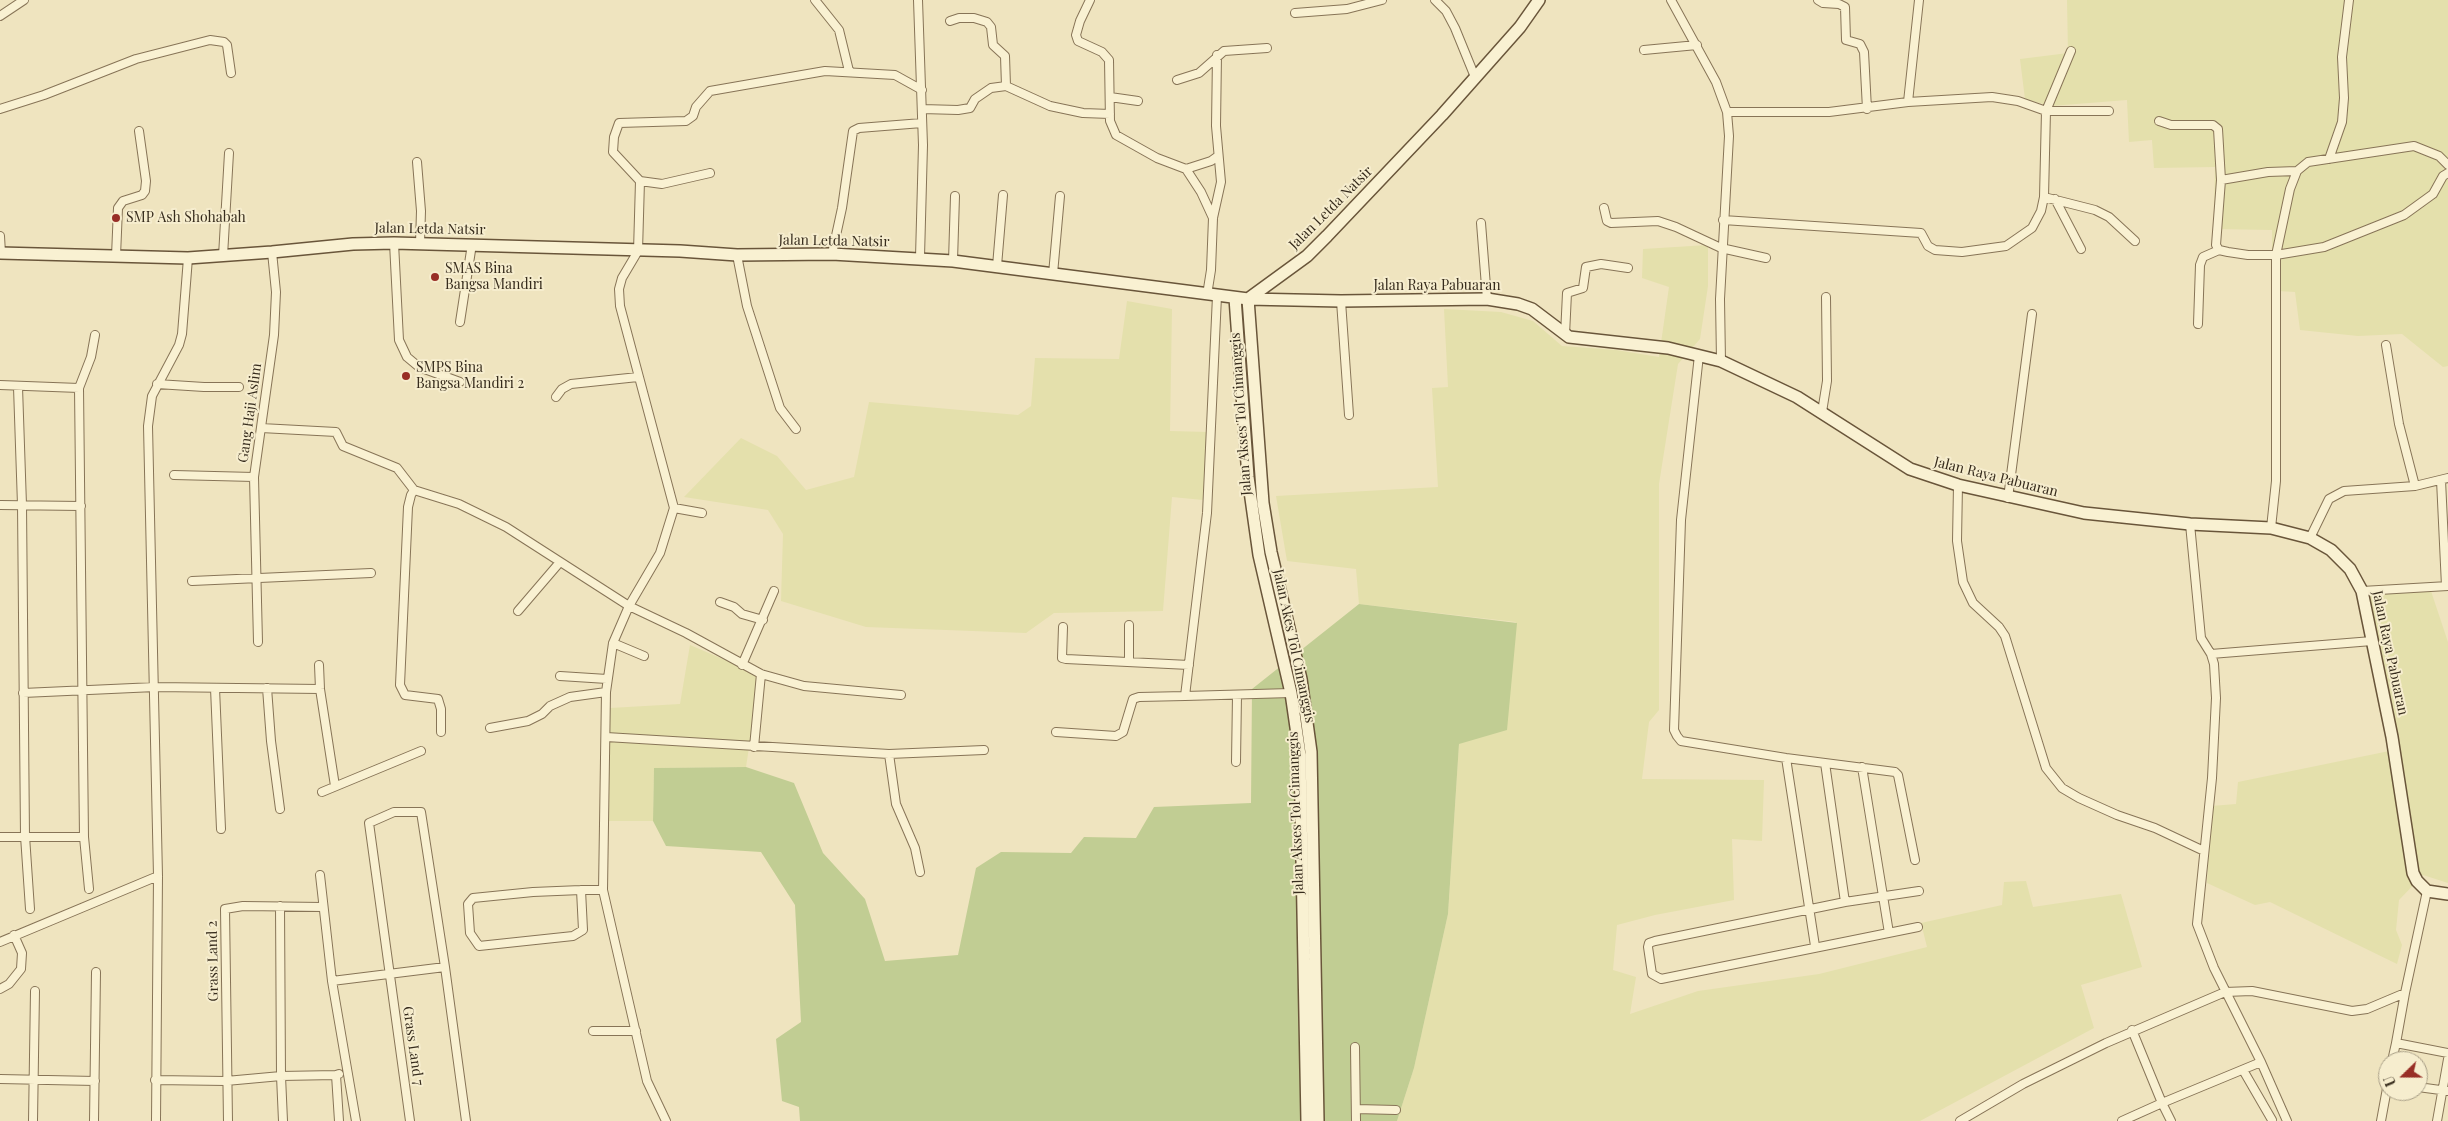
<!DOCTYPE html>
<html>
<head>
<meta charset="utf-8">
<style>
	body { margin:0 }
	#map { position:relative; width:2448px; height:1121px; overflow:hidden; background:#efe4bf; font-family:"Playfair Display",serif }
	canvas { display:block }
	.north { position:absolute; left:2378px; top:1051px; width:50px; height:50px; box-sizing:border-box; background:#f6edce; border:1px solid #a99f87; border-radius:50%; rotate:248deg; font-size:14px; font-weight:700; line-height:20px; text-align:center; color:#362b1c }
	.north::after { content:''; display:block; margin:auto; width:18px; height:22px; background:#982e26; clip-path:polygon(50% 0,100% 100%,50% 72%,0 100%) }
</style>
</head>
<body>
<div id="map">
<canvas width="2448" height="1121"></canvas>
<div class="north">U</div>
</div>
<script>
const ctx = document.querySelector('canvas').getContext('2d');
ctx.lineJoin = 'round';
function paint(path, color) { ctx.fillStyle = color; ctx.fill(path, 'evenodd'); }
const toPath = rows => new Path2D(rows.map(r => 'M' + r).join(''));
function trace(path, color, width, dash) { ctx.strokeStyle = color; ctx.lineWidth = width; ctx.lineCap = dash ? 'butt' : 'round'; ctx.setLineDash(dash || []); ctx.stroke(path); }
function write(font, color, halo, rows, align = 'center') {
  ctx.font = font + ' "Playfair Display",serif'; ctx.lineWidth = 4; ctx.setLineDash([]); ctx.textBaseline = 'middle'; ctx.strokeStyle = halo; ctx.fillStyle = color; for (const [text, x, y, turn = 0] of rows) {
    ctx.save(); ctx.translate(x, y); ctx.rotate((+turn || 0) * Math.PI / 180); ctx.textAlign = isNaN(turn) ? turn : align; if (halo) ctx.strokeText(text, 0, 0); ctx.fillText(text, 0, 0); ctx.restore();
  }
}
paint(toPath([
	[2067,0,2448,0,2448,366,2443,367,2402,334,2358,336,2300,330,2295,292,2278,291,2272,253,2272,230,2214,229,2215,167,2154,168,2152,140,2129,142,2127,100,2051,106,2025,99,2020,59,2068,53],
	[1708,245,1708,286,1700,339,1678,364,1659,484,1659,710,1649,722,1642,779,1764,780,1762,841,1732,839,1734,900,1655,915,1617,925,1613,970,1636,977,1630,1014,1698,991,1819,974,1927,947,1921,923,2002,905,2004,882,2026,881,2033,907,2121,894,2142,967,2081,985,2094,1028,1920,1121,1397,1121,1414,1068,1448,914,1459,744,1516,622,1359,604,1356,569,1287,561,1276,496,1438,487,1432,388,1448,387,1444,309,1501,312,1533,321,1562,346,1616,350,1659,357,1669,287,1642,278,1643,249],
	[1127,301,1172,309,1170,431,1208,432,1203,500,1172,497,1163,611,1054,613,1026,633,866,627,781,601,783,534,768,510,684,497,741,438,777,456,806,490,854,477,869,402,1018,415,1031,406,1035,358,1119,359],
	[2429,585,2448,642,2448,883,2423,875,2399,900,2396,930,2402,945,2397,964,2270,902,2255,905,2207,883,2211,806,2236,804,2238,782,2399,749,2368,590],
	[690,645,760,675,746,767,654,768,653,821,601,821,610,708,680,704]
]), '#e4e0ac');
paint(toPath([
	[1359,604,1517,623,1507,730,1459,744,1448,914,1414,1068,1397,1121,800,1121,799,1107,782,1101,776,1039,801,1022,795,905,761,852,666,846,653,821,654,768,746,767,794,783,823,853,865,899,885,961,958,955,976,868,1001,852,1071,853,1084,837,1136,838,1154,807,1251,803,1252,689]
]), '#c1cd93');
const street = toPath([
	[815,0,839,30,849,71],
	[918,0,923,145,920,257],
	[1090,0,1080,21,1076,35,1078,41,1102,52,1109,60,1110,121,1116,135,1157,158,1186,169,1211,161,1218,156],
	[1435,0,1446,11,1455,28,1475,77],
	[1671,0,1716,82,1727,112,1729,136,1720,299,1721,361],
	[1818,0,1823,3,1839,4,1845,7,1846,40,1860,44,1864,52,1867,109],
	[1295,13,1347,9,1382,0],
	[0,16,24,0],
	[950,21,959,18,974,18,987,22,991,27,993,45,1005,56,1006,86],
	[1644,50,1697,45],
	[1177,80,1199,73,1224,51,1267,48],
	[1110,97,1138,101],
	[1908,102,1919,0],
	[0,109,44,95,136,59,210,40,224,42,227,45,231,73],
	[922,109,958,110,970,108,975,99,991,88,1006,86,1050,106,1083,113,1110,114],
	[1727,112,1829,112,1908,102,1992,97,2018,101,2046,111,2109,111],
	[2159,121,2171,125,2213,125,2218,129,2221,180,2216,245,2219,250,2228,252,2248,255,2276,255,2324,247,2404,215,2433,194,2443,176,2448,173],
	[2329,159,2342,122,2344,98,2342,57,2349,0],
	[417,162,421,211,420,243],
	[1186,169,1201,192,1213,218],
	[2221,180,2268,172,2297,171],
	[640,181,662,184,710,173],
	[2044,197,2095,210,2109,217,2135,241],
	[2055,199,2081,249],
	[1604,208,1607,221,1611,223,1658,221,1676,227,1721,248,1766,258],
	[1723,220,1921,233,1928,246,1935,250,1962,252,2006,246,2032,228,2041,211,2044,197,2046,111,2071,51],
	[1481,223,1487,299],
	[0,236,1,253],
	[394,243,399,340,407,357,419,367,460,382],
	[832,254,842,208,853,131,859,128,922,123],
	[737,255,747,306,780,408,796,429],
	[116,256,118,208,123,201,142,195,145,191,146,181,139,131],
	[223,256,229,153],
	[953,261,955,196],
	[997,266,1003,195],
	[1053,274,1060,196],
	[1207,295,1211,270,1213,218,1221,182,1216,126,1217,55],
	[1217,296,1207,513,1185,696,1291,693],
	[1341,301,1349,415],
	[460,322,472,244],
	[2198,324,2200,265,2203,257,2219,250],
	[1565,335,1567,293,1583,288,1586,267,1601,264,1628,268],
	[2386,345,2399,424,2415,486],
	[1699,355,1681,520,1674,730,1677,736,1681,741,1786,758,1895,772,1898,775,1915,860],
	[157,384,204,387,239,387],
	[0,385,79,388],
	[18,387,22,505,25,836,30,909],
	[556,397,562,389,571,384,638,377],
	[1822,412,1827,381,1826,297],
	[261,428,336,432,343,446,397,468,414,490],
	[174,475,254,477],
	[2441,480,2446,586],
	[1958,485,1957,541,1963,582,1973,603,1999,627,2005,636,2046,768,2062,788,2079,798,2117,815,2155,828,2204,851],
	[2008,498,2032,314],
	[0,505,81,506],
	[674,508,702,513],
	[2190,524,2201,638,2211,654,2214,664,2216,698,2212,778,2197,924,2214,968,2261,1062,2287,1121],
	[2271,528,2276,481,2276,255,2290,189,2297,171,2308,162,2414,146,2439,156,2448,165],
	[2310,538,2329,499,2344,491,2415,486,2448,478],
	[192,581,371,573],
	[2362,591,2448,586],
	[720,602,734,607,742,614,763,620],
	[518,611,560,562],
	[1129,625,1129,662],
	[1063,627,1062,658,1066,659,1189,665],
	[258,642,254,477,274,335,276,292,272,252],
	[613,643,644,656],
	[2211,654,2372,641],
	[319,665,320,689,335,786],
	[742,665,774,591],
	[560,676,607,679],
	[215,688,221,829],
	[267,688,271,741,280,809],
	[23,693,155,687,320,689],
	[490,728,528,721,542,714,550,706,570,697,606,692],
	[441,732,441,709,438,699,405,695,400,685,408,507,411,495,414,490,459,504,506,527,629,606,686,633,761,674,804,686,901,695],
	[1056,732,1116,736,1123,732,1133,699,1139,697,1185,696],
	[606,737,889,754,896,804,915,848,920,872],
	[754,747,761,674],
	[889,754,984,750],
	[1786,758,1815,946],
	[1236,762,1237,695],
	[1825,763,1845,902],
	[1862,767,1889,933],
	[322,792,421,751],
	[0,837,84,837],
	[320,875,332,981,356,1121],
	[89,889,84,837,79,388,91,357,95,335],
	[581,890,583,930,573,936,479,946,470,933,468,904,473,898,533,892,581,890,603,890],
	[280,906,281,1076,283,1121],
	[1918,927,1661,979,1652,974,1648,947,1649,943,1655,941,1845,902,1919,891],
	[0,942,158,876],
	[332,981,445,967],
	[0,989,9,984,21,969,22,953,14,935],
	[2405,993,2427,891],
	[593,1031,636,1031],
	[1355,1047,1356,1121],
	[2392,1061,2396,1043],
	[2243,1070,2272,1120],
	[0,1079,95,1081],
	[155,1080,226,1081,281,1076,336,1075],
	[2418,1087,2448,1091],
	[1356,1109,1396,1110],
	[33,1121,35,991],
	[94,1121,96,972],
	[156,1121,158,876,148,426,152,396,179,345,182,334,188,258],
	[228,1121,225,909,243,906,323,907],
	[339,1121,336,1075,339,1074],
	[410,1121,369,823,394,812,421,812,445,967,466,1121],
	[666,1121,647,1081,603,890,606,692,613,643,629,606,660,553,674,508,620,306,619,289,622,278,638,251,640,181,613,152,614,137,619,123,686,121,693,116,696,107,710,91,825,71,895,75,922,90],
	[1960,1121,2023,1084,2106,1043,2225,992,2252,991,2352,1011,2367,1009,2405,993,2396,1043,2448,1053],
	[2122,1121,2162,1103,2132,1030],
	[2171,1121,2162,1103,2261,1062],
	[2381,1121,2388,1083],
	[2437,1121,2448,1059]
]);
const secondary = toPath([
	[0,253,188,258,272,252,353,244,394,243,680,251,737,255,832,254,953,261,1248,299,1341,301,1487,299,1518,304,1532,309,1569,337,1668,348,1721,361,1797,397,1910,469,1958,485,2084,513,2190,524,2271,528,2310,538,2331,550,2350,569,2362,591,2392,737,2413,873,2417,881,2427,891,2448,894],
	[1235,298,1248,477,1259,555,1291,693,1300,755,1307,1121],
	[1248,299,1263,503,1271,552,1301,679,1311,752,1318,1121],
	[1248,299,1307,256,1327,236,1442,115,1520,27,1539,0]
]);
trace(street, '#877457', 10);
trace(secondary, '#69553a', 14);
trace(street, '#f9f1d2', 8);
trace(secondary, '#f9f1d2', 11);
for (const [x, y, r, color] of [
	[116,218,5,"#982e26"],
	[435,277,5,"#982e26"],
	[406,376,5,"#982e26"]
]) { const dot = new Path2D(); dot.arc(x, y, r, 0, 2 * Math.PI); ctx.fillStyle = color; ctx.fill(dot); trace(dot, '#f6edce', 2); }
write('14px', '#362b1c', '#f6edce', [
	["Jalan Letda Natsir",1331,208,-45],
	["Jalan Letda Natsir",430,229,1],
	["Jalan Letda Natsir",834,241,1],
	["Jalan Raya Pabuaran",1437,286],
	["Gang Haji Aslim",250,413,-82],
	["Jalan Akses Tol Cimanggis",1241,414,-94],
	["Jalan Raya Pabuaran",1996,477,14],
	["Jalan Akes Tol Cimanggis",1294,646,78],
	["Jalan Raya Pabuaran",2390,653,78],
	["Jalan Akses Tol Cimanggis",1296,813,-92],
	["Grass Land 2",213,961,-91],
	["Grass Land 7",413,1046,82]
]);
write('14px', '#362b1c', '#f6edce', [
	["SMP Ash Shohabah",126,218],
	["SMAS Bina",445,269],
	["Bangsa Mandiri",445,285],
	["SMPS Bina",416,368],
	["Bangsa Mandiri 2",416,384]
], 'left');
</script>
</body>
</html>
